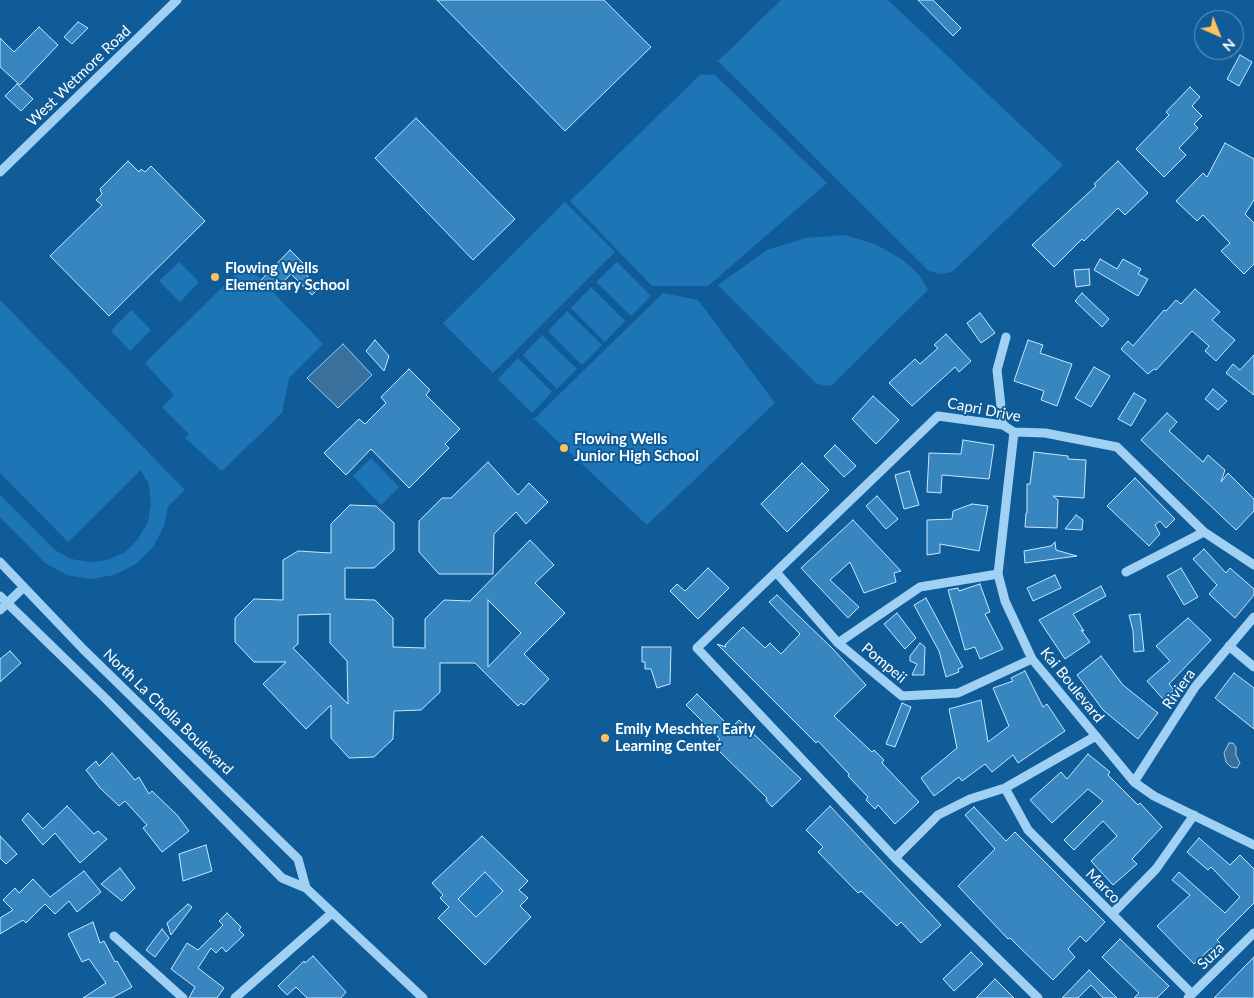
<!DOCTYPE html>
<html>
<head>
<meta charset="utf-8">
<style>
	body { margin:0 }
	#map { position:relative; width:1254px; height:998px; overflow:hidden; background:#0f5c98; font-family:Lato,sans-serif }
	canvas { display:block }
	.north { position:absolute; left:1194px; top:10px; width:50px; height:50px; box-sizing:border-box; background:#0f5c98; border:1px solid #6f9dc1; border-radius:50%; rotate:136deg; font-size:14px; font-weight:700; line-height:20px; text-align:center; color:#fff }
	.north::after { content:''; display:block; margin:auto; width:18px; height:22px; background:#ffbf63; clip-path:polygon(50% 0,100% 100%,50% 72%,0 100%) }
</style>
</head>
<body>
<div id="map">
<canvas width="1254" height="998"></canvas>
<div class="north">N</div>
</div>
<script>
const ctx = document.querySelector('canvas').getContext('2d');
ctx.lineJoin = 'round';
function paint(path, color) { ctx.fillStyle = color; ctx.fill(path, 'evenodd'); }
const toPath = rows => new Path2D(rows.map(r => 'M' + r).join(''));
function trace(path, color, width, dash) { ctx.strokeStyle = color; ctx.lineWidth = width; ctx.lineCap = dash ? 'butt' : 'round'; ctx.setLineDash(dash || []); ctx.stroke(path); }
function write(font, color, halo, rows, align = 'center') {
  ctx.font = font + ' Lato,sans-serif'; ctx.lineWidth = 4; ctx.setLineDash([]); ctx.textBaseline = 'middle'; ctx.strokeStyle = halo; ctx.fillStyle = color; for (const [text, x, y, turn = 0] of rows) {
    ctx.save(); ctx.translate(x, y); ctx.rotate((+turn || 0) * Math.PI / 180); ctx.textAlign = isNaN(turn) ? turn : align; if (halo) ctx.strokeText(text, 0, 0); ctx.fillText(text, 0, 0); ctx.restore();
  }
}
paint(toPath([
	[781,0,888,0,1063,165,952,272,940,274,929,271,718,61],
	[701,74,715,75,827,183,708,286,652,286,570,201],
	[565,202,615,252,493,373,443,323],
	[844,235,875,244,903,260,920,276,928,290,831,386,817,384,718,285,767,250,806,238],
	[179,262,199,282,180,302,159,281],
	[617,262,651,296,631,316,596,282],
	[246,264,323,344,289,378,282,413,222,471,185,438,189,434,162,407,174,395,145,363],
	[591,287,625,321,605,342,571,308],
	[663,293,698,300,775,403,647,525,534,419],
	[0,300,185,490,168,506,164,526,153,547,136,564,114,575,90,579,67,575,45,563,0,517,0,495,55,550,71,559,90,562,108,560,125,552,138,539,148,522,151,504,149,485,141,470,68,542,0,473],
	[131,310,151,330,130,351,111,331],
	[567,311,602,345,582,365,548,331],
	[542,335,577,369,557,389,523,355],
	[518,358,552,392,532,413,498,379],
	[371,458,399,487,381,505,353,476],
	[485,872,510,898,483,924,458,899]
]), '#1e75b5');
const water = toPath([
	[343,344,372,375,338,408,307,378,343,344],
	[1229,743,1233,743,1236,747,1236,755,1240,763,1237,768,1231,767,1226,762,1224,753,1229,743]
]);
paint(water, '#3a719c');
trace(water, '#91cef8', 1);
const building = toPath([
	[437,0,604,0,651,47,565,131,437,0],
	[918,0,933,0,961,28,953,36,918,0],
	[78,22,88,28,72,44,64,37,78,22],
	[39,27,58,45,20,85,0,67,0,38,14,52,39,27],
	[1240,55,1252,62,1239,86,1227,79,1240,55],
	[17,84,33,99,21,111,5,96,17,84],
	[1190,87,1200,97,1192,106,1202,116,1194,124,1198,128,1179,148,1186,155,1164,177,1136,149,1169,115,1166,112,1190,87],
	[416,118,515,219,473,260,375,158,416,118],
	[1225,143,1254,159,1254,200,1245,214,1254,223,1254,264,1244,274,1221,251,1230,243,1203,215,1197,221,1176,201,1203,173,1207,177,1225,143],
	[128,161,139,172,141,169,145,172,151,166,205,221,109,316,50,256,102,205,96,200,102,194,100,189,128,161],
	[1118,161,1148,193,1125,215,1118,208,1084,241,1082,239,1054,267,1032,245,1096,186,1094,184,1118,161],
	[290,250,303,263,299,267,319,288,312,295,291,274,273,292,261,280,290,250],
	[1100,259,1117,269,1123,259,1141,269,1138,274,1148,279,1138,296,1094,270,1100,259],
	[1089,269,1090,285,1076,287,1074,270,1089,269],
	[1195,289,1220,312,1212,320,1235,340,1216,361,1205,351,1209,346,1192,331,1156,370,1154,369,1148,374,1121,349,1128,341,1133,346,1164,310,1166,311,1176,300,1181,304,1195,289],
	[1082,293,1109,319,1102,327,1075,301,1082,293],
	[980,313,995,333,981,343,967,323,980,313],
	[946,334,971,361,959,372,955,367,912,406,889,383,915,359,920,364,938,348,934,345,946,334],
	[375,340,389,356,384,371,366,351,375,340],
	[1028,340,1043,345,1040,353,1072,364,1057,406,1041,400,1044,391,1014,381,1028,340],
	[1254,355,1254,395,1226,373,1233,364,1240,370,1254,355],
	[1094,367,1110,376,1091,407,1075,398,1094,367],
	[409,369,430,390,426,395,460,429,445,444,449,448,409,488,371,449,346,475,324,453,359,419,365,424,386,403,381,397,409,369],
	[1213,389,1227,401,1218,410,1205,399,1213,389],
	[1134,393,1146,400,1131,426,1118,419,1134,393],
	[873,396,899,420,876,444,852,419,873,396],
	[1167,413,1177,422,1169,431,1203,462,1208,455,1225,470,1221,482,1228,473,1254,499,1254,511,1236,530,1141,440,1167,413],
	[963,440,994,445,989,479,942,475,941,493,927,492,929,453,961,454,963,440],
	[835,445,856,466,844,477,824,456,835,445],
	[1034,452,1068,456,1068,459,1086,460,1084,498,1053,496,1058,500,1057,528,1025,527,1026,513,1027,513,1027,484,1030,484,1034,452],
	[488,462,518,495,529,483,548,502,526,524,516,512,494,534,493,574,439,574,419,552,419,521,442,498,451,498,488,462],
	[802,463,829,490,787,532,761,504,802,463],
	[909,471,919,505,904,509,895,475,909,471],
	[1135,478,1175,519,1166,528,1160,521,1155,525,1160,534,1149,546,1107,506,1135,478],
	[877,496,898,519,886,529,866,506,877,496],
	[972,504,988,506,979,551,940,544,940,553,927,555,927,520,952,519,953,511,972,504],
	[350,505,376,506,394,523,394,550,374,568,345,568,345,599,375,600,393,618,393,647,425,648,425,619,444,600,470,601,530,540,554,565,535,583,565,613,524,654,549,679,524,705,521,703,518,706,475,663,440,663,440,692,421,710,394,711,393,739,374,757,349,758,331,738,331,705,306,729,263,684,286,662,254,662,235,642,235,618,254,599,283,600,283,560,298,551,331,553,331,524,350,505],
	[488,600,521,633,488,667,488,600],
	[330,614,330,643,347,661,348,704,293,648,298,644,298,615,330,614],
	[1076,515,1083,520,1082,530,1065,529,1076,515],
	[853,520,901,571,894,573,896,582,864,593,850,562,830,580,859,607,848,618,801,568,853,520],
	[1055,542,1056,550,1077,556,1025,563,1024,551,1051,546,1055,542],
	[1204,549,1226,573,1230,568,1254,589,1254,595,1235,618,1209,594,1217,585,1193,559,1204,549],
	[708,568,729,588,698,619,670,591,677,584,685,591,708,568],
	[1181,568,1198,597,1184,605,1167,576,1181,568],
	[1055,575,1061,588,1033,601,1027,588,1055,575],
	[980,584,990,612,985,614,1003,649,980,659,975,647,965,650,948,590,958,588,959,591,980,584],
	[1101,586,1106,596,1073,614,1084,631,1081,630,1090,642,1065,659,1039,620,1101,586],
	[777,595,832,648,866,685,834,716,872,752,874,750,884,760,882,763,919,802,895,824,878,805,875,809,866,800,868,797,848,776,849,774,818,741,816,743,717,644,726,647,725,645,743,627,765,648,770,643,781,654,800,634,769,602,777,595],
	[926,598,963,667,958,669,959,672,946,677,939,651,914,605,926,598],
	[897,613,916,638,905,649,884,624,897,613],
	[1140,614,1144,651,1134,652,1133,631,1129,615,1140,614],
	[1188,618,1211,640,1169,684,1174,690,1163,699,1147,681,1170,661,1156,646,1188,618],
	[920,643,925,647,924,675,912,675,917,664,910,661,910,656,920,643],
	[642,647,671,647,670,684,657,688,651,669,645,669,645,662,642,662,642,647],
	[10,651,21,663,0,682,0,659,10,651],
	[1101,656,1123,685,1158,713,1138,739,1103,710,1077,675,1101,656],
	[1025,671,1043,707,1047,704,1065,731,1018,763,1013,755,992,772,985,764,962,781,959,777,934,796,921,778,957,748,949,709,981,700,988,742,1009,726,993,688,1013,681,1011,678,1025,671],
	[1234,673,1254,688,1254,729,1215,698,1234,673],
	[697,694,731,728,739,720,801,779,772,807,766,800,767,798,713,745,720,739,686,705,697,694],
	[902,703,911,707,895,747,886,744,902,703],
	[112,753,135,780,139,777,149,794,152,791,177,815,189,831,162,852,143,828,147,825,125,801,119,806,100,788,86,770,96,761,99,766,112,753],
	[1088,754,1110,772,1108,775,1138,805,1140,803,1162,827,1132,859,1137,864,1113,885,1091,861,1117,836,1103,821,1074,850,1064,840,1103,801,1088,789,1052,823,1030,800,1061,772,1067,779,1088,754],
	[67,806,94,834,98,831,107,839,80,863,55,833,43,845,22,820,28,813,43,829,67,806],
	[830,806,941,925,921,943,901,922,897,926,861,891,858,893,818,852,823,847,806,830,830,806],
	[974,807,1006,841,1015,832,1105,922,1086,942,1080,936,1068,949,1075,957,1053,980,1010,938,1008,939,958,886,995,849,965,815,974,807],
	[0,836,17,854,6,864,0,858,0,836],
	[482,836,528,881,519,890,528,898,520,906,531,917,485,965,438,918,449,907,440,898,443,895,432,883,482,836],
	[485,872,503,891,476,917,458,899,485,872],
	[1199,838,1230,865,1240,855,1254,869,1254,903,1217,940,1220,943,1213,950,1211,948,1194,964,1157,926,1190,895,1172,880,1179,872,1225,913,1240,897,1211,867,1208,870,1187,852,1199,838],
	[206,845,212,871,183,881,179,854,206,845],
	[120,868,135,888,122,901,101,884,120,868],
	[84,871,101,892,77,912,69,901,55,914,45,904,26,923,23,920,0,934,0,918,13,910,3,900,15,888,19,893,33,879,50,897,84,871],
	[188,904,192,907,171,935,167,923,188,904],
	[227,913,241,927,239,930,244,935,226,952,222,947,216,953,211,948,198,968,224,988,217,998,189,998,195,987,171,969,187,943,198,950,223,925,219,921,227,913],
	[93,922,100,943,104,941,115,962,117,961,132,987,112,998,83,998,106,983,89,959,82,962,68,934,93,922],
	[162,929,169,938,155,957,146,950,162,929],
	[1120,939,1169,986,1157,998,1134,998,1139,993,1102,957,1120,939],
	[971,952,983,964,954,991,943,979,971,952],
	[313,956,346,992,341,998,307,998,296,987,287,995,278,986,304,961,305,963,313,956],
	[1254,957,1254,998,1214,998,1245,966,1254,957],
	[1089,970,1117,998,1103,998,1091,985,1078,998,1062,998,1089,970],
	[995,979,1014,998,976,998,995,979]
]);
paint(building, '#3886c0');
trace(building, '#c8e7fe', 1);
trace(toPath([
	[0,172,177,0],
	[1003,425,997,370,1006,337],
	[1014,432,998,574,1005,601,1032,659,1134,782,1154,796,1254,845],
	[0,562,83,649,298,859,306,888],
	[776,572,838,643,902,696,958,693,1032,659],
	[1126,572,1204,532],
	[0,596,106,699,282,878,306,888,423,998],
	[0,610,24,587],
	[838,643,920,587,998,574],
	[1229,646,1254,667],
	[1134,782,1195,687,1254,617],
	[1005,788,1028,830,1192,994],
	[895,858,938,815,970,799,1005,788,1096,736],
	[1112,914,1156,869,1194,815],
	[114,936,183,998],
	[235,998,332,913],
	[1038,998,895,858,697,648,938,416,1003,425,1014,432,1045,433,1117,447,1204,532,1254,565],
	[1188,998,1254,933]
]), '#a0d0f4', 9);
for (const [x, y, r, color] of [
	[215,277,5,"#ffbf63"],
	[564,448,5,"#ffbf63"],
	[605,738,5,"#ffbf63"]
]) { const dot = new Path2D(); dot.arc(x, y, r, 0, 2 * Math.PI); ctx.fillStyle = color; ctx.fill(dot); trace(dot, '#0f5c98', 2); }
write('15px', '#fff', '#0f5c98', [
	["West Wetmore Road",79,76,-44],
	["Capri Drive",984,410,11],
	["Pompeii",884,663,40],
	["Kai Boulevard",1072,685,51],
	["Riviera",1179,689,-55],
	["North La Cholla Boulevard",168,712,44],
	["Marco",1103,886,45],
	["Suza",1211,956,-45]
]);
write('bold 15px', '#fff', '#0f5c98', [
	["Flowing Wells",225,268],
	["Elementary School",225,285],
	["Flowing Wells",574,439],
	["Junior High School",574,456],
	["Emily Meschter Early",615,729],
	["Learning Center",615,746]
], 'left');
</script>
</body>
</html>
